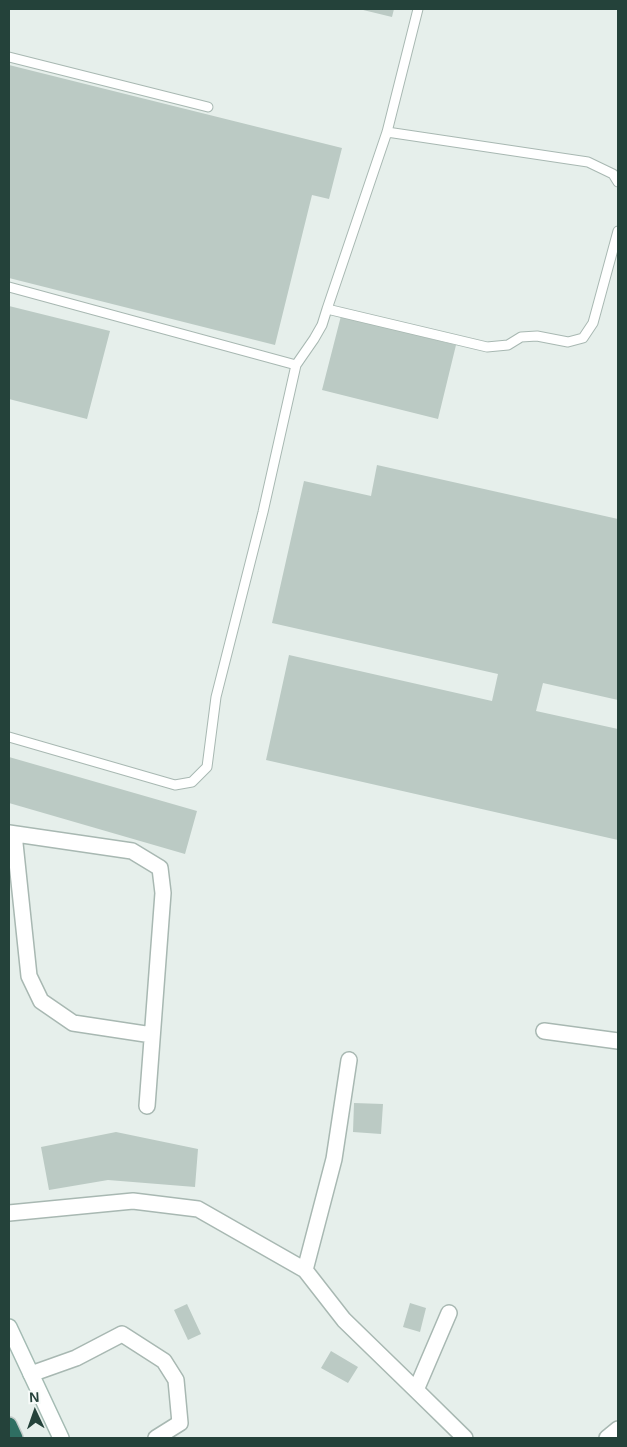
<!DOCTYPE html>
<html>
<head>
<meta charset="utf-8">
<style>
	body { margin:0 }
	#map { position:relative; width:627px; height:1447px; overflow:hidden; background:#e6efeb; font-family:Arial,sans-serif }
	canvas { display:block }
	.frame { position:absolute; inset:0; border:10px solid #24423a; pointer-events:none }
	.north { position:absolute; left:10px; top:1387px; width:50px; height:50px; -webkit-text-stroke:4px #f7fbf9; paint-order:stroke; rotate:357deg; font-size:14px; font-weight:700; line-height:20px; text-align:center; color:#24423a }
	.north::after { content:''; display:block; margin:auto; width:18px; height:22px; background:#24423a; clip-path:polygon(50% 0,100% 100%,50% 72%,0 100%) }
</style>
</head>
<body>
<div id="map">
<canvas width="627" height="1447"></canvas>
<div class="frame"></div>
<div class="north">N</div>
</div>
<script>
const ctx = document.querySelector('canvas').getContext('2d');
ctx.lineJoin = 'round';
function paint(path, color) { ctx.fillStyle = color; ctx.fill(path, 'evenodd'); }
const toPath = rows => new Path2D(rows.map(r => 'M' + r).join(''));
function trace(path, color, width, dash) { ctx.strokeStyle = color; ctx.lineWidth = width; ctx.lineCap = dash ? 'butt' : 'round'; ctx.setLineDash(dash || []); ctx.stroke(path); }
paint(toPath([
	[359,9,394,9,392,17],
	[9,65,342,148,329,199,312,195,275,345,9,278],
	[9,306,110,331,87,419,9,399],
	[341,316,456,345,438,419,322,390],
	[377,465,618,519,618,700,543,683,536,711,618,729,618,840,266,760,289,655,492,701,498,674,272,623,304,481,371,496],
	[9,757,197,811,185,854,9,803],
	[354,1103,383,1104,381,1134,353,1132],
	[116,1132,198,1149,195,1187,108,1180,49,1190,41,1147],
	[410,1303,426,1308,420,1332,403,1327],
	[187,1304,201,1334,188,1340,174,1310],
	[331,1351,358,1367,348,1383,321,1368]
]), '#bbcac4');
const lane = toPath([
	[9,57,208,107],
	[387,132,588,162,613,174,618,182],
	[9,287,296,365,263,512,216,697,207,767,192,782,175,785,9,737],
	[327,309,487,347,508,345,521,337,537,336,568,342,583,338,593,323,618,231],
	[296,365,314,339,322,325,327,309,387,132,418,9]
]);
const street = toPath([
	[9,833,132,851,160,868,163,893,147,1106],
	[14,834,29,976,41,1001,73,1023,152,1035],
	[544,1031,618,1041],
	[9,1213,133,1201,198,1209,305,1270,344,1320,416,1390,465,1438],
	[305,1270,334,1159,349,1060],
	[31,1374,76,1358,122,1334,164,1361,176,1380,180,1423,156,1438],
	[416,1390,449,1313],
	[607,1438,618,1429]
]);
const secondary = toPath([
	[9,1327,61,1438]
]);
const highway = toPath([
	[9,1425,15,1438]
]);
trace(lane, '#a8b8b2', 11);
trace(street, '#a8b8b2', 18);
trace(secondary, '#a4bbb3', 18);
trace(highway, '#c2cac8', 18);
trace(lane, '#fff', 9);
trace(street, '#fff', 15);
trace(secondary, '#fff', 15);
trace(highway, '#2f6f62', 15);
</script>
</body>
</html>
